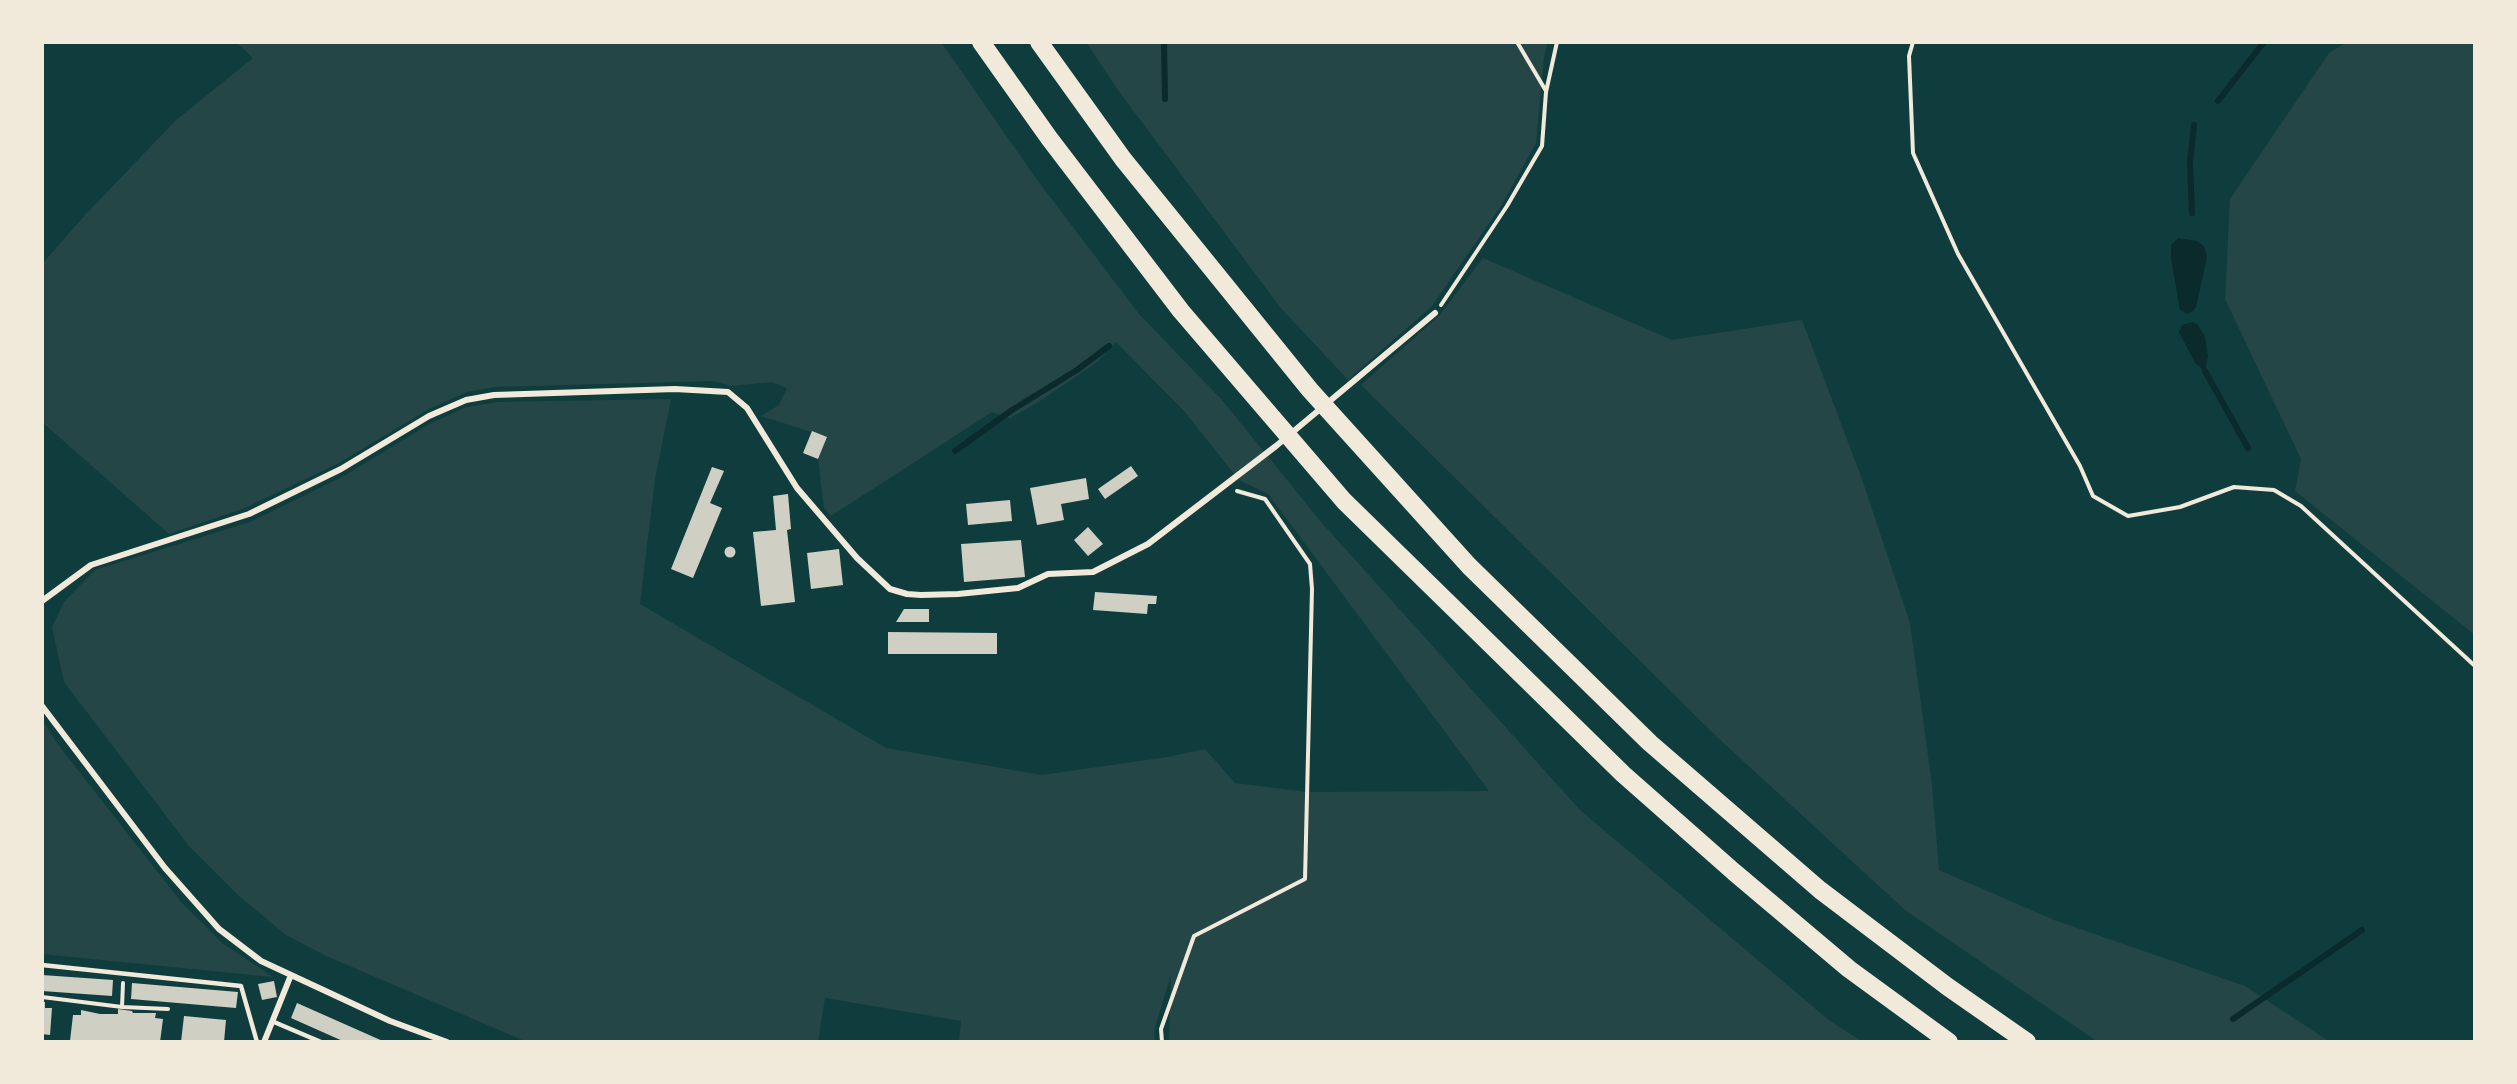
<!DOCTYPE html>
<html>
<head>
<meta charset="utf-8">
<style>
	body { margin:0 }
	#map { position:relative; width:2517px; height:1084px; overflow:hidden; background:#0f3d3e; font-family:Cabin,sans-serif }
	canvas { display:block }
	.frame { position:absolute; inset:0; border:44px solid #f1e9da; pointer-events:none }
</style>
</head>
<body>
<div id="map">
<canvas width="2517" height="1084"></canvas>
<div class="frame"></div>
</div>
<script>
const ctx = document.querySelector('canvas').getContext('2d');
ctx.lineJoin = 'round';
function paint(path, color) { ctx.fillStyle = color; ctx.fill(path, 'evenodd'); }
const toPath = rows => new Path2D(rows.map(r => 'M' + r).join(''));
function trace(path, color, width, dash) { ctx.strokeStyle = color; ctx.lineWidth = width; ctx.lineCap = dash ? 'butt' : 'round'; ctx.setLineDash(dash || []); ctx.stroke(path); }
paint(toPath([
	[236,42,941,42,1035,177,1139,314,1222,400,1322,523,1580,810,1830,1021,1863,1042,1169,1042,1171,974,1154,1031,1155,1042,959,1042,961,1021,825,998,818,1042,527,1042,324,955,286,935,239,896,189,846,64,682,52,627,64,602,95,570,250,522,344,476,431,423,467,407,497,402,671,399,655,479,640,604,886,748,1042,775,1168,757,1205,749,1235,783,1307,792,1489,791,1268,494,1239,480,1185,412,1116,342,1097,362,1040,401,1010,418,992,412,831,516,824,508,818,459,827,437,761,416,779,405,787,388,772,382,731,386,713,381,495,387,467,392,429,409,337,464,245,508,169,534,42,422,42,264,86,214,176,120,253,58],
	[1086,42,1548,42,1544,57,1536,143,1501,206,1432,306,1348,380,1280,307,1118,90],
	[2347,42,2475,42,2475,635,2295,491,2301,459,2225,299,2230,199,2329,53],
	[1483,258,1672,340,1802,320,1863,482,1910,623,1932,785,1939,870,2054,920,2245,986,2330,1042,2098,1042,1905,910,1716,736,1361,385,1439,316],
	[42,719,56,742,182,903,222,943,273,977,42,954]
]), '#244646');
paint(toPath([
	[2178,238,2197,241,2204,246,2207,257,2196,307,2192,312,2187,314,2180,310,2171,258,2171,245],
	[2193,322,2198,325,2205,337,2208,356,2205,371,2195,363,2179,332,2182,325]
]), '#0a2a2b');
trace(toPath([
	[1164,42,1165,99],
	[2218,101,2264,42],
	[2192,213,2190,162,2194,125],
	[2205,371,2248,448],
	[955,451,1012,410,1077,370,1109,346],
	[2233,1019,2362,930]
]), '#0a2a2b', 6);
paint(toPath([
	[812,431,827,437,818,459,803,453],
	[1131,466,1138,476,1105,499,1098,489],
	[712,467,724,471,710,503,722,508,693,578,671,569],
	[1086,478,1089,499,1061,504,1064,520,1037,525,1030,488],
	[788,494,791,529,787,530,795,602,761,606,753,532,776,530,773,496],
	[1010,500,1012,521,968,525,966,504],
	[1088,527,1103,544,1088,556,1074,540],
	[1021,540,1025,577,964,582,961,544],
	'724.5 552a5.5 5.5 0 1 1 11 0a5.5 5.5 0 1 1-11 0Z',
	[839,549,843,585,811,589,807,553],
	[1095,592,1157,596,1156,604,1148,604,1147,614,1093,610],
	[904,609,929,609,929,622,896,622],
	[888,632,997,633,997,654,888,654],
	[42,975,113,980,112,996,42,991],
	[274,981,277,997,262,1000,258,984],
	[132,983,238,992,236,1008,131,999],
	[42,1002,45,1002,45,1008,52,1008,50,1035,42,1034],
	[297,1003,385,1042,345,1042,291,1018],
	[118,1009,132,1011,133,1013,156,1013,155,1018,163,1019,160,1042,70,1041,73,1015,81,1015,81,1010,100,1014,118,1014],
	[184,1016,226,1020,224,1042,181,1042]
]), '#cfcfc3');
trace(toPath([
	[1517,42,1546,91],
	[1913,42,1909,56,1913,153,1958,254,2080,466,2093,496,2128,516,2180,507,2234,487,2274,490,2301,506,2475,666],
	[1441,305,1507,206,1542,146,1546,92,1557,42],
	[42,997,122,1007,168,1009],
	[122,1007,123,983],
	[1162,1042,1161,1029,1194,936,1305,879,1312,589,1310,564,1265,499,1237,491]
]), '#f1e9da', 4);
trace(toPath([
	[42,965,241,986,257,1042],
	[274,1022,321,1042]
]), '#f1e9da', 4.5);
trace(toPath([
	[42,601,91,565,249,514,341,469,429,416,466,400,494,395,675,389,728,392,747,408,797,488,857,558,890,589,907,594,921,595,958,594,1018,588,1048,574,1093,572,1148,544,1276,446,1435,313],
	[42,706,165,868,219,929,261,961,390,1021,447,1042],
	[264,1042,291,975]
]), '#f1e9da', 6);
trace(toPath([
	[981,42,1049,138,1181,311,1344,501,1623,774,1734,872,1849,969,1949,1042],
	[1039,42,1123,159,1310,390,1469,566,1650,743,1820,890,1948,987,2027,1042]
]), '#f1e9da', 18);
</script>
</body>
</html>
